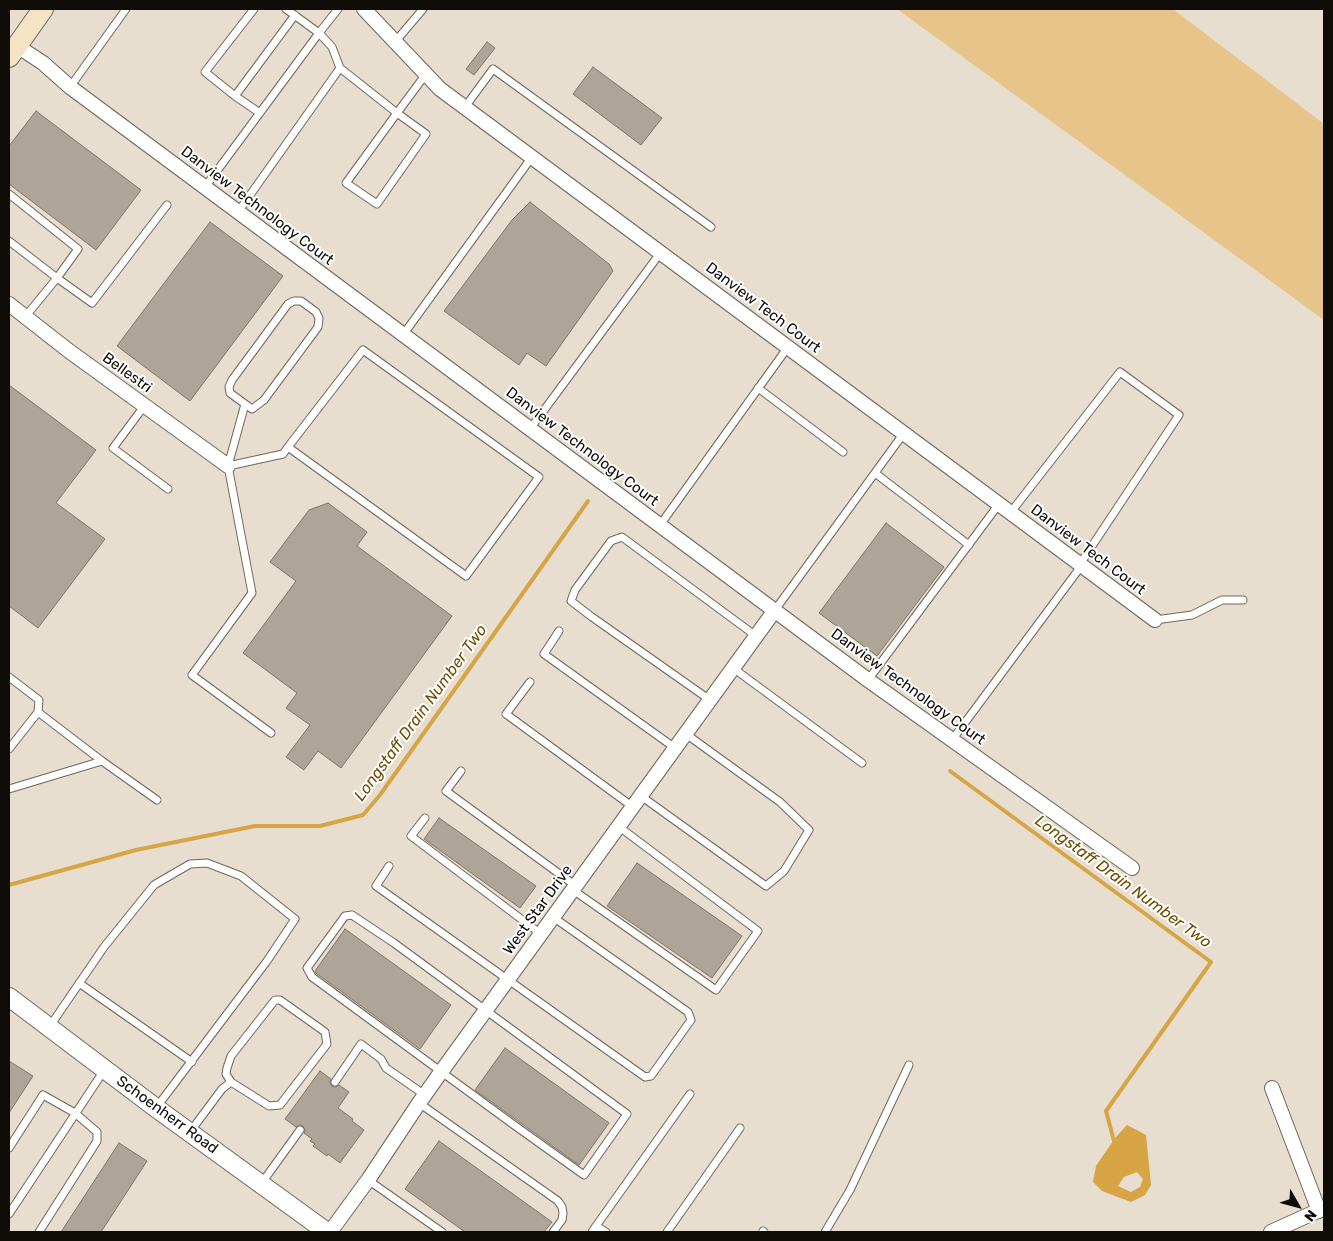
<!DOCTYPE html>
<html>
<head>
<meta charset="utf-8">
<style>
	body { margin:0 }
	#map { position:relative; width:1333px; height:1241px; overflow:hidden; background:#e7decf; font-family:Rubik,sans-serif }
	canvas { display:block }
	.frame { position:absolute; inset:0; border:10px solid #0f0c07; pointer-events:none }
	.north { position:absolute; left:1273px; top:1181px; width:50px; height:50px; -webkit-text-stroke:4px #fff; paint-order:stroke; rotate:128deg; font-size:14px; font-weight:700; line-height:20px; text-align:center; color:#0f0c07 }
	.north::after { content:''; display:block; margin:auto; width:18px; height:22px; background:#0f0c07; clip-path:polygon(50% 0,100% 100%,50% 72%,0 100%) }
</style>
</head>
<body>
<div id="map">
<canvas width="1333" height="1241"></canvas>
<div class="frame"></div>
<div class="north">N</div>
</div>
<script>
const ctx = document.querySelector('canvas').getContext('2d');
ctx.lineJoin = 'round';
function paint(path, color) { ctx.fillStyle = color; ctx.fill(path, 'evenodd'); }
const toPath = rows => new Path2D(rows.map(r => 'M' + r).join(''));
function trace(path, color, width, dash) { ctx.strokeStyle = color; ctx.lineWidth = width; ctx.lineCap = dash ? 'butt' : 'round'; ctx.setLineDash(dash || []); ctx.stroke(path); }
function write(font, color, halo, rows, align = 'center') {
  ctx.font = font + ' Rubik,sans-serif'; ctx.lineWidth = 4; ctx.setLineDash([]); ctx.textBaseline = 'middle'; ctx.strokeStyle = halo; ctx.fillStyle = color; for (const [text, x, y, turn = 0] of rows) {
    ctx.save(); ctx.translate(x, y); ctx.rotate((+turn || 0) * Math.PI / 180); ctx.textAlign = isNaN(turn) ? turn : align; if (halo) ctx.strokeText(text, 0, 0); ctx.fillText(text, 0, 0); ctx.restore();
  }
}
paint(toPath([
	[897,9,1173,9,1324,124,1324,320]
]), '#e7c58a');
paint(toPath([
	[1127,1125,1146,1135,1151,1185,1145,1195,1131,1202,1102,1191,1093,1182,1096,1166,1115,1138],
	[1137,1172,1143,1179,1140,1187,1131,1192,1118,1186,1124,1177]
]), '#d7a446');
trace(toPath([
	[950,771,1211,962,1106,1111,1115,1145],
	[9,885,136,850,255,826,320,826,363,815,380,795,588,501]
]), '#d7a446', 4);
const building = toPath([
	[487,42,495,48,474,75,466,69,487,42],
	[593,67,662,118,641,145,573,94,593,67],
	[36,111,141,190,96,250,9,184,9,146,36,111],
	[530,202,609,264,613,271,546,366,527,353,519,365,444,311,512,220,530,202],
	[210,222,283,276,190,401,117,346,210,222],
	[9,385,96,450,56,503,105,539,38,628,9,606,9,385],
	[328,503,367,532,357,546,452,616,341,768,318,751,304,770,286,757,310,725,286,708,297,693,243,653,296,581,270,562,309,510,328,503],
	[886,523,944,567,877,656,819,613,886,523],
	[439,818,536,886,520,908,424,839,439,818],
	[637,863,742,936,712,978,607,906,637,863],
	[345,929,451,1005,420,1049,316,973,315,971,345,929],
	[505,1048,609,1123,579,1165,475,1090,505,1048],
	[9,1061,33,1076,9,1113,9,1061],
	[320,1071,331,1079,330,1082,332,1086,335,1087,339,1085,349,1092,338,1108,353,1119,352,1121,364,1130,340,1163,328,1154,327,1156,313,1146,315,1144,310,1141,312,1139,304,1133,305,1130,303,1126,300,1125,296,1127,285,1119,320,1071],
	[439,1141,552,1222,544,1232,465,1232,405,1189,439,1141],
	[119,1143,147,1161,101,1232,61,1232,119,1143]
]);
paint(building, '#ada597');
trace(building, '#7d7568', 1);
const service = toPath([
	[286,9,319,33,338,9],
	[395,42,423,9],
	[70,87,126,9],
	[235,96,205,72,254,9],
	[465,107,493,69,711,227],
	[260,113,235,96,295,15],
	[205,187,319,33,332,47,340,68],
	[9,194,78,249,57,278,9,241],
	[238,212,340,68,397,113,426,134,377,204,346,183,397,113,426,74],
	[25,317,57,278,92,303,167,205],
	[403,335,532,157],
	[758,388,843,452],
	[245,404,230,393,229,387,232,380,288,304,294,301,301,301,316,312,319,318,318,327,264,400,252,409,245,404,228,466,252,593,192,675,271,733],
	[145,405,113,448,168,489],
	[530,429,661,252],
	[228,466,283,454,288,447,363,350,539,477,466,576,288,447],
	[875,473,969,545],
	[1011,512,1120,372,1179,415,1080,564],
	[660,525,788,347],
	[775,610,904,433],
	[1155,620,1192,615,1222,600,1243,600],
	[559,631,544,654,675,748],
	[733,668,862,763],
	[9,677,39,700,38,712],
	[868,680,999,504],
	[530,682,506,714,633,807],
	[710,700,592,617,571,601,575,590,611,541,622,537,756,636],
	[952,740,1082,565],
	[9,749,38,712,102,761],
	[461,771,446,791,576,886],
	[9,789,102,761,157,800],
	[641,796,766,886,784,871,809,830,780,802,686,734],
	[425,818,411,836,541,934],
	[389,866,376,886,645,1077,651,1076,691,1020,688,1012,553,917],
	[573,890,716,990,758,931,618,826],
	[352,915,394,943,627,1114,584,1175,514,1125,312,977,307,968,345,916,352,915],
	[79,983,192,1062],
	[50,1026,104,947,154,885,190,864,207,863,241,876,295,919,267,961,156,1108],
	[335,1082,361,1044,381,1059,386,1068,425,1095],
	[419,1103,558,1201,562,1207,563,1213,562,1220,553,1232],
	[190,1132,222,1089,231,1082,269,1106,280,1105,327,1044,325,1032,280,1000,275,1000,231,1056,227,1068,226,1074,231,1082],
	[9,1148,43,1095,75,1113,97,1132,97,1141,39,1232],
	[368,1180,442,1232],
	[261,1184,300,1130],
	[9,1214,105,1069],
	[763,1231,764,1232],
	[592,1232,596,1226],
	[606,1232,596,1226,690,1094],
	[667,1232,740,1128],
	[825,1232,850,1190,909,1065]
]);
const minor = toPath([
	[364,9,440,89,1155,620],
	[17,46,43,63,70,87,868,680,1132,868],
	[9,304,69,351,228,466],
	[1272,1088,1319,1211],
	[330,1232,368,1180,419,1103,441,1072,775,610],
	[1271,1232,1324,1208]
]);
const tertiary = toPath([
	[9,997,156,1108,327,1232]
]);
const secondary = toPath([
	[9,57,43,9]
]);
trace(service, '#6f675a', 9);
trace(minor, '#6f675a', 16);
trace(tertiary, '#6f675a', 20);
trace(secondary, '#6f675a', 22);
trace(service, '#fff', 7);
trace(minor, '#fff', 14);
trace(tertiary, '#fff', 18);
trace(secondary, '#f4e4c5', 20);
write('15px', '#0f0c07', '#fff', [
	["Danview Technology Court",257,206,37],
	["Danview Tech Court",763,308,37],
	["Bellestri",127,373,36],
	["Danview Technology Court",582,447,37],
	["Danview Tech Court",1088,550,37],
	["Danview Technology Court",908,687,36],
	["West Star Drive",538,910,-54],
	["Schoenherr Road",167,1115,36]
]);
write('italic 16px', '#704e00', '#fff', [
	["Longstaff Drain Number Two",421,713,-54],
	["Longstaff Drain Number Two",1123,882,36]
]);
</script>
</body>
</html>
